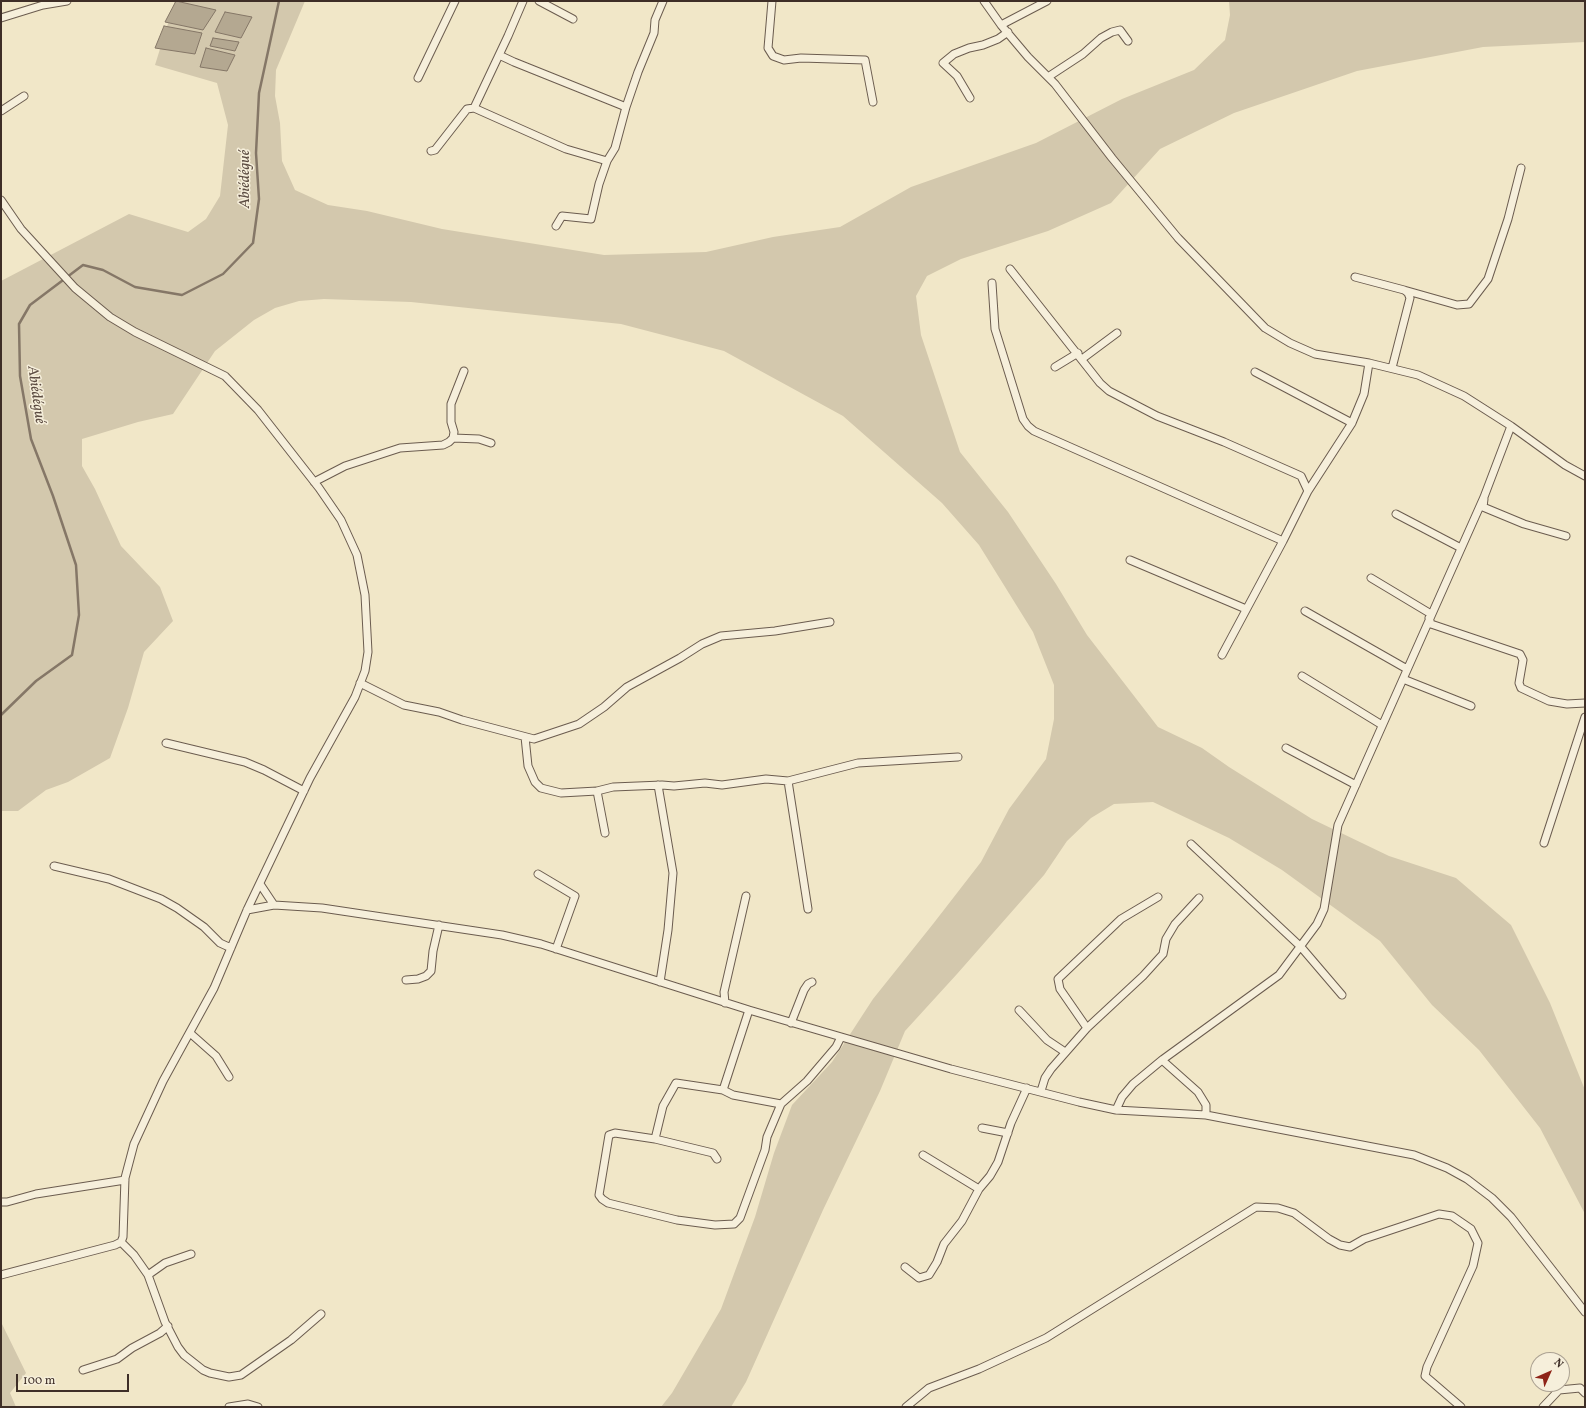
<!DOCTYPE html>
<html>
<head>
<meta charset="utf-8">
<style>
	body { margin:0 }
	#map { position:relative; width:1586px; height:1408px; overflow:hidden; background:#f1e7c8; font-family:Vollkorn,serif }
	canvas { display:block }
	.frame { position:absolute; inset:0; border:2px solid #3e2e27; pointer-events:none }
	.north { position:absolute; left:1530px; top:1352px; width:40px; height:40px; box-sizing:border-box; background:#f6efdb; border:1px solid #aca293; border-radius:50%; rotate:45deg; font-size:11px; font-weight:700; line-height:16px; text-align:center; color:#3e2e27 }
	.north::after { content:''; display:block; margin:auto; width:14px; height:18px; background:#8f2418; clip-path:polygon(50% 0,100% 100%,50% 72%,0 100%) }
	.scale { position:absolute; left:16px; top:1374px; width:113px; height:18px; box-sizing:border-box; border:2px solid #3e2e27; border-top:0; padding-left:5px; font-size:12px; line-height:14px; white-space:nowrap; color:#3e2e27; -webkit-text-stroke:3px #f6efdb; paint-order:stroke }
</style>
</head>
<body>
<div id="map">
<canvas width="1586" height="1408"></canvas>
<div class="frame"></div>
<div class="north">N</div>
<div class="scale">100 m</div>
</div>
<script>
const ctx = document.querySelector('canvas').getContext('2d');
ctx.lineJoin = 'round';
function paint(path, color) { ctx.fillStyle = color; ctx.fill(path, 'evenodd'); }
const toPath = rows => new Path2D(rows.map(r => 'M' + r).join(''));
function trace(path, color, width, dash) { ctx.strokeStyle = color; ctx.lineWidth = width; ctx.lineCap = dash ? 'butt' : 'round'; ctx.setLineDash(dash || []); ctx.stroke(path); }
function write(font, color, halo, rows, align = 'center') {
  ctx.font = font + ' Vollkorn,serif'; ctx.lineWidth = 3; ctx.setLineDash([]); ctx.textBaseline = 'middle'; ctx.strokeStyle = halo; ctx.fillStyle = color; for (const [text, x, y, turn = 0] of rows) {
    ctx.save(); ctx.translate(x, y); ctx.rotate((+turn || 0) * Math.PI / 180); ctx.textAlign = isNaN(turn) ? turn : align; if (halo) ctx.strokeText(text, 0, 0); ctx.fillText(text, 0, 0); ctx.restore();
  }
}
paint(toPath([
	[175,1,305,1,276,70,275,96,280,123,282,161,295,190,328,205,367,211,442,229,604,255,706,252,773,237,840,227,911,187,1036,143,1122,99,1194,70,1225,40,1230,15,1229,1,1585,1,1585,42,1483,47,1357,71,1234,113,1160,149,1111,203,1048,231,961,259,927,276,916,296,921,335,960,452,1008,512,1056,584,1087,635,1158,727,1202,748,1229,767,1312,819,1389,856,1456,878,1511,925,1550,1003,1585,1090,1585,1214,1540,1128,1479,1050,1432,1005,1380,941,1282,870,1229,838,1153,802,1114,804,1091,818,1067,841,1044,875,957,974,905,1031,880,1091,823,1210,746,1382,731,1407,661,1407,672,1393,721,1309,755,1217,774,1153,792,1105,832,1062,873,999,933,924,981,862,1009,809,1046,759,1054,719,1054,685,1033,632,979,545,942,503,843,416,724,351,621,324,411,302,324,299,299,301,275,308,254,320,215,351,173,414,138,422,82,439,82,466,95,489,121,546,160,587,173,621,144,652,128,708,110,758,68,782,46,790,18,811,1,811,1,281,129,214,188,232,206,219,220,196,228,125,217,83,155,65],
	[1,1322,26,1373,10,1393,16,1407,1,1407]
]), '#d3c8ad');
const water = toPath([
	[176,1,216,10,203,30,165,22,176,1],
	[225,12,252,17,241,38,215,32,225,12],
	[164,26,202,33,195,54,155,48,164,26],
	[213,38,239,42,235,51,210,46,213,38],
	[206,48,235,55,227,71,200,67,206,48]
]);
paint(water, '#b4a891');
trace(water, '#857767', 1);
trace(toPath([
	[1,715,36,681,72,655,79,615,76,565,53,496,31,439,20,376,19,324,30,305,83,265,103,270,135,287,182,295,223,274,253,243,259,199,256,153,259,93,279,1]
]), '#857767', 2.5);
const street = toPath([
	[523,1,508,36,474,108,566,149,607,161,599,184,591,219,562,216,556,226],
	[539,1,573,19],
	[772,1,768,48,773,56,784,60,801,58,865,60,873,102],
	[984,1,1001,25,1028,57,1055,84,1112,158,1178,238,1265,328,1290,343,1315,354,1369,363,1418,375,1464,396,1511,426,1565,465,1585,476],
	[1,18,43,5,67,1],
	[1001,25,1047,1],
	[499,55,514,62,626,107],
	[1048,77,1083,54,1101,38,1112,32,1120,30,1128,41],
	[418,78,455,1],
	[970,98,957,76,943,63,954,54,969,48,983,45,998,39,1008,32],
	[1,111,24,96],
	[431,151,435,150,467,109,474,108],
	[607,161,615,148,626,107,638,72,654,33,655,20,663,1],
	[1,200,21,229,75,288,110,317,135,332,225,376,258,410,319,488,341,520,357,555,365,595,368,652,365,671,355,697,310,778,247,910,214,988,163,1081,134,1144,125,1178,123,1237,121,1242,115,1245,1,1275],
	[1010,269,1100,383,1109,391,1157,416,1224,442,1301,476,1308,491],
	[1355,277,1404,290,1408,293,1410,298,1392,368],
	[992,283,995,329,1023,419,1028,426,1034,431,1283,541],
	[1404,290,1457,305,1469,304,1488,279,1508,219,1521,168],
	[1082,359,1117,333],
	[1055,367,1078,353],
	[1255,372,1352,423],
	[453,438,479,439,491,443],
	[314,482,345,466,400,448,443,445,449,442,453,438,454,432,451,422,451,404,464,371],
	[1484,499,1483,507,1524,524,1566,536],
	[1396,514,1461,548],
	[1130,560,1246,609],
	[1371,578,1431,614],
	[1305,611,1407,669],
	[1429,618,1431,624,1520,654,1523,660,1519,683,1521,688,1549,701,1567,704,1585,703],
	[1222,655,1283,541,1308,491,1352,423,1364,394,1369,363],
	[1302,676,1382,725],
	[1403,679,1471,706],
	[360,683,404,705,439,712,462,720,534,739,579,724,604,707,627,687,680,658,702,644,721,636,775,631,830,622],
	[525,737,528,766,535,782,541,788,561,793,597,791,605,833],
	[166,743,245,762,264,770,304,791],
	[1286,748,1356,785],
	[788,781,808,909],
	[658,785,673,873,668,930,660,982],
	[597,791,613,787,662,785,674,786,705,783,722,785,766,779,788,781,858,763,958,757],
	[1544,843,1585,717],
	[1191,844,1301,947,1342,995],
	[54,866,109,879,161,899,177,908,204,927,220,943,231,948],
	[538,874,575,896,556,949],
	[260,884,274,905],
	[247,910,274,905,322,908,502,935,541,944,749,1010,951,1069,1079,1102,1116,1110,1206,1115,1414,1155,1447,1168,1467,1179,1492,1198,1511,1217,1585,1312],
	[406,980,418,979,426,976,431,971,433,951,439,925],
	[725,1003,724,992,746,896],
	[749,1010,723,1090,676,1083,663,1106,655,1139,615,1133,609,1135,599,1195,602,1199,608,1203,677,1220,715,1225,734,1224,740,1218,765,1150,767,1137,781,1104,807,1081,836,1047,841,1037],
	[1019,1010,1047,1040,1065,1052],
	[791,1023,804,990,808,984,812,982],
	[1087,1028,1060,989,1058,979,1121,919,1158,897],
	[190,1033,216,1056,229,1077],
	[1162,1060,1198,1092,1206,1105,1206,1115],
	[723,1090,733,1095,781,1104],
	[1041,1091,1045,1078,1051,1069,1087,1028,1143,976,1163,954,1166,939,1175,924,1199,898],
	[1116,1110,1122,1097,1133,1084,1162,1060,1279,975,1317,924,1324,909,1338,825,1484,497,1511,426],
	[982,1128,1008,1133],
	[655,1139,713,1153,717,1159],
	[923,1155,979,1189],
	[1,1202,7,1202,36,1194,125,1180],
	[121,1242,134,1255,148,1275,165,1322,178,1347,184,1355,203,1370,210,1373,229,1377,241,1375,291,1340,321,1314],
	[905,1267,919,1278,929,1275,937,1262,944,1244,962,1221,979,1189,990,1176,998,1162,1011,1123,1027,1088],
	[148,1275,165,1263,191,1254],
	[83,1370,117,1359,132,1348,160,1333,168,1326],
	[229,1407,248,1404,258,1407],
	[906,1407,929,1388,979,1369,1046,1338,1256,1207,1278,1208,1294,1213,1329,1239,1340,1245,1350,1247,1364,1239,1439,1214,1452,1216,1471,1229,1478,1243,1473,1266,1427,1367,1425,1376,1461,1407],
	[1543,1407,1559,1390,1580,1388,1585,1393]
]);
trace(street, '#6b5c4f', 9);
trace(street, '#f6efdb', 7);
write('italic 15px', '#5c4c42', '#f6efdb', [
	["Abiédégué",246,179,-90],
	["Abiédégué",35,395,82]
]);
</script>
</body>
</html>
